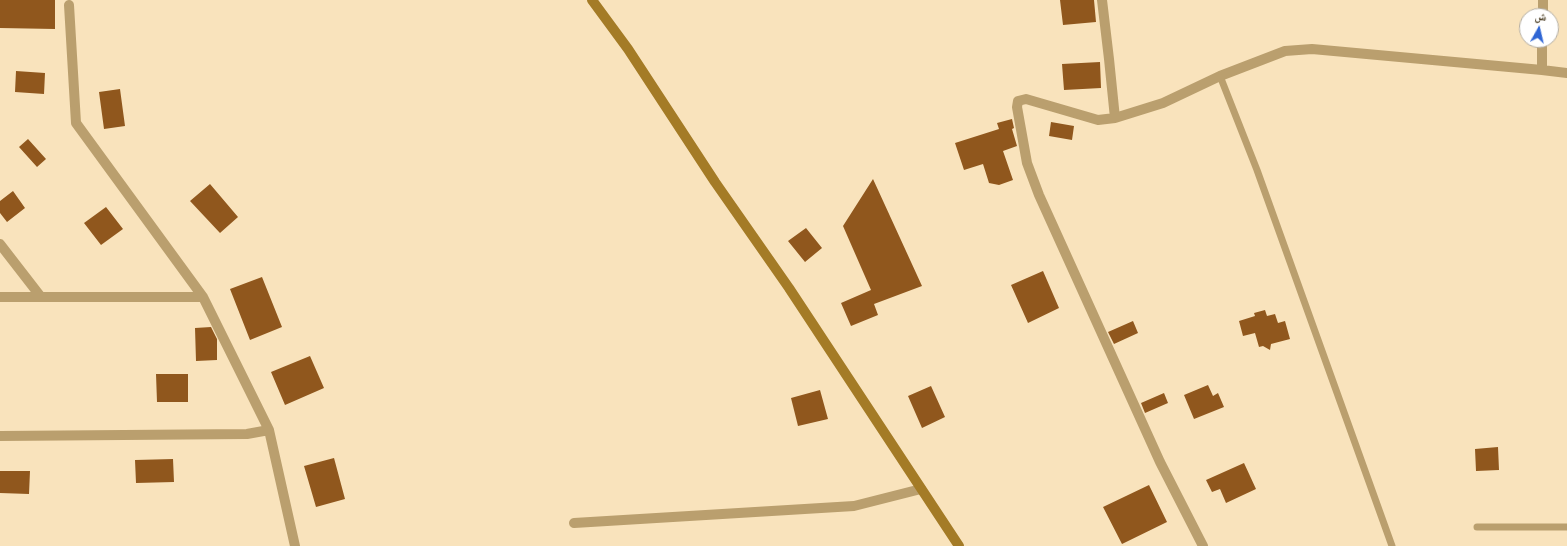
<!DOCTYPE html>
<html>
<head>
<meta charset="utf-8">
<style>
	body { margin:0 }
	#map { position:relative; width:1567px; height:546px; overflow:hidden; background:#f9e3bc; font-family:"Zilla Slab","Noto Naskh Arabic",serif }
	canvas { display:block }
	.north { position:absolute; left:1519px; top:8px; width:40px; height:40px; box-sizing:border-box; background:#fff; border:1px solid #b3ada2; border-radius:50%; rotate:8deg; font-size:11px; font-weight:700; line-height:16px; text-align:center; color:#403216 }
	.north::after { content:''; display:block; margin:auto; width:14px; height:18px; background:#2e65d4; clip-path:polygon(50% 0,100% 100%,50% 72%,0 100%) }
</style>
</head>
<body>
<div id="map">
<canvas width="1567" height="546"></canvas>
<div class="north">ش</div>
</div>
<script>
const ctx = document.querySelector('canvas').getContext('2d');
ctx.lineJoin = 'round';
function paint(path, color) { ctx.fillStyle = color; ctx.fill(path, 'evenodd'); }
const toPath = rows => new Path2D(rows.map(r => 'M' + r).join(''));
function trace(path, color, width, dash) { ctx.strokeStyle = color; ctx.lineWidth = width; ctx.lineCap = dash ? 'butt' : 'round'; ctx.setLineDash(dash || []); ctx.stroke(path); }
paint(toPath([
	[0,0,55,0,55,29,0,28],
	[1060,0,1094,0,1096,22,1063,25],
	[1100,62,1101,88,1064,90,1062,64],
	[16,71,45,73,44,94,15,92],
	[120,89,125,126,104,129,99,92],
	[1012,119,1014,128,1012,129,1017,146,1003,151,1013,180,999,185,989,183,983,164,964,170,955,143,999,129,997,123],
	[1051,122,1074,126,1072,140,1049,136],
	[28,139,46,159,37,167,19,147],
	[873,179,922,286,874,304,878,315,851,326,841,303,871,290,843,226],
	[210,184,238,217,220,233,190,201],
	[13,191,25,208,7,222,0,213,0,201],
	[106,207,123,229,101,245,84,223],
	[806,228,822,248,805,262,788,241],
	[1043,271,1059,308,1028,323,1011,285],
	[262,277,282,327,250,340,230,289],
	[1265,310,1267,316,1275,314,1278,323,1285,321,1290,339,1271,344,1270,350,1263,346,1259,347,1255,333,1243,336,1239,321,1255,316,1254,313],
	[1133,321,1138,333,1114,344,1108,332],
	[211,327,217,339,217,360,196,361,195,328],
	[310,356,324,388,285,405,271,372],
	[156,374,188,374,188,402,157,402],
	[1208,385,1213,396,1218,393,1224,407,1194,419,1184,395],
	[931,386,945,417,922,428,908,396],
	[820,390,828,419,798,426,791,398],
	[1164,393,1168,403,1145,413,1141,403],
	[1498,447,1499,470,1476,471,1475,449],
	[334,458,345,499,316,507,304,466],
	[173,459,174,482,136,483,135,460],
	[1244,463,1256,489,1226,503,1220,489,1212,492,1206,480],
	[0,471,30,471,29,494,0,493],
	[1149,485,1167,522,1122,544,1103,507]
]), '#90571d');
trace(toPath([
	[1220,76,1257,170,1392,546],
	[1477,527,1567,527]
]), '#ba9f6e', 7);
trace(toPath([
	[1102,0,1109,59,1115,118],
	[69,5,76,123,203,297,269,430,295,546],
	[1543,16,1543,0],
	[1542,40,1542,70,1567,73],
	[0,244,41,297],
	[0,297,203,297],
	[0,436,247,434,269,430],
	[574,523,854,506,921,489],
	[1203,546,1160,462,1039,195,1027,163,1017,107,1018,101,1026,99,1098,120,1115,118,1163,103,1220,76,1285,51,1312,49,1542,70]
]), '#ba9f6e', 10);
trace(toPath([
	[592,0,628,49,715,182,789,288,959,546]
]), '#a47b26', 10);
</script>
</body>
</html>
